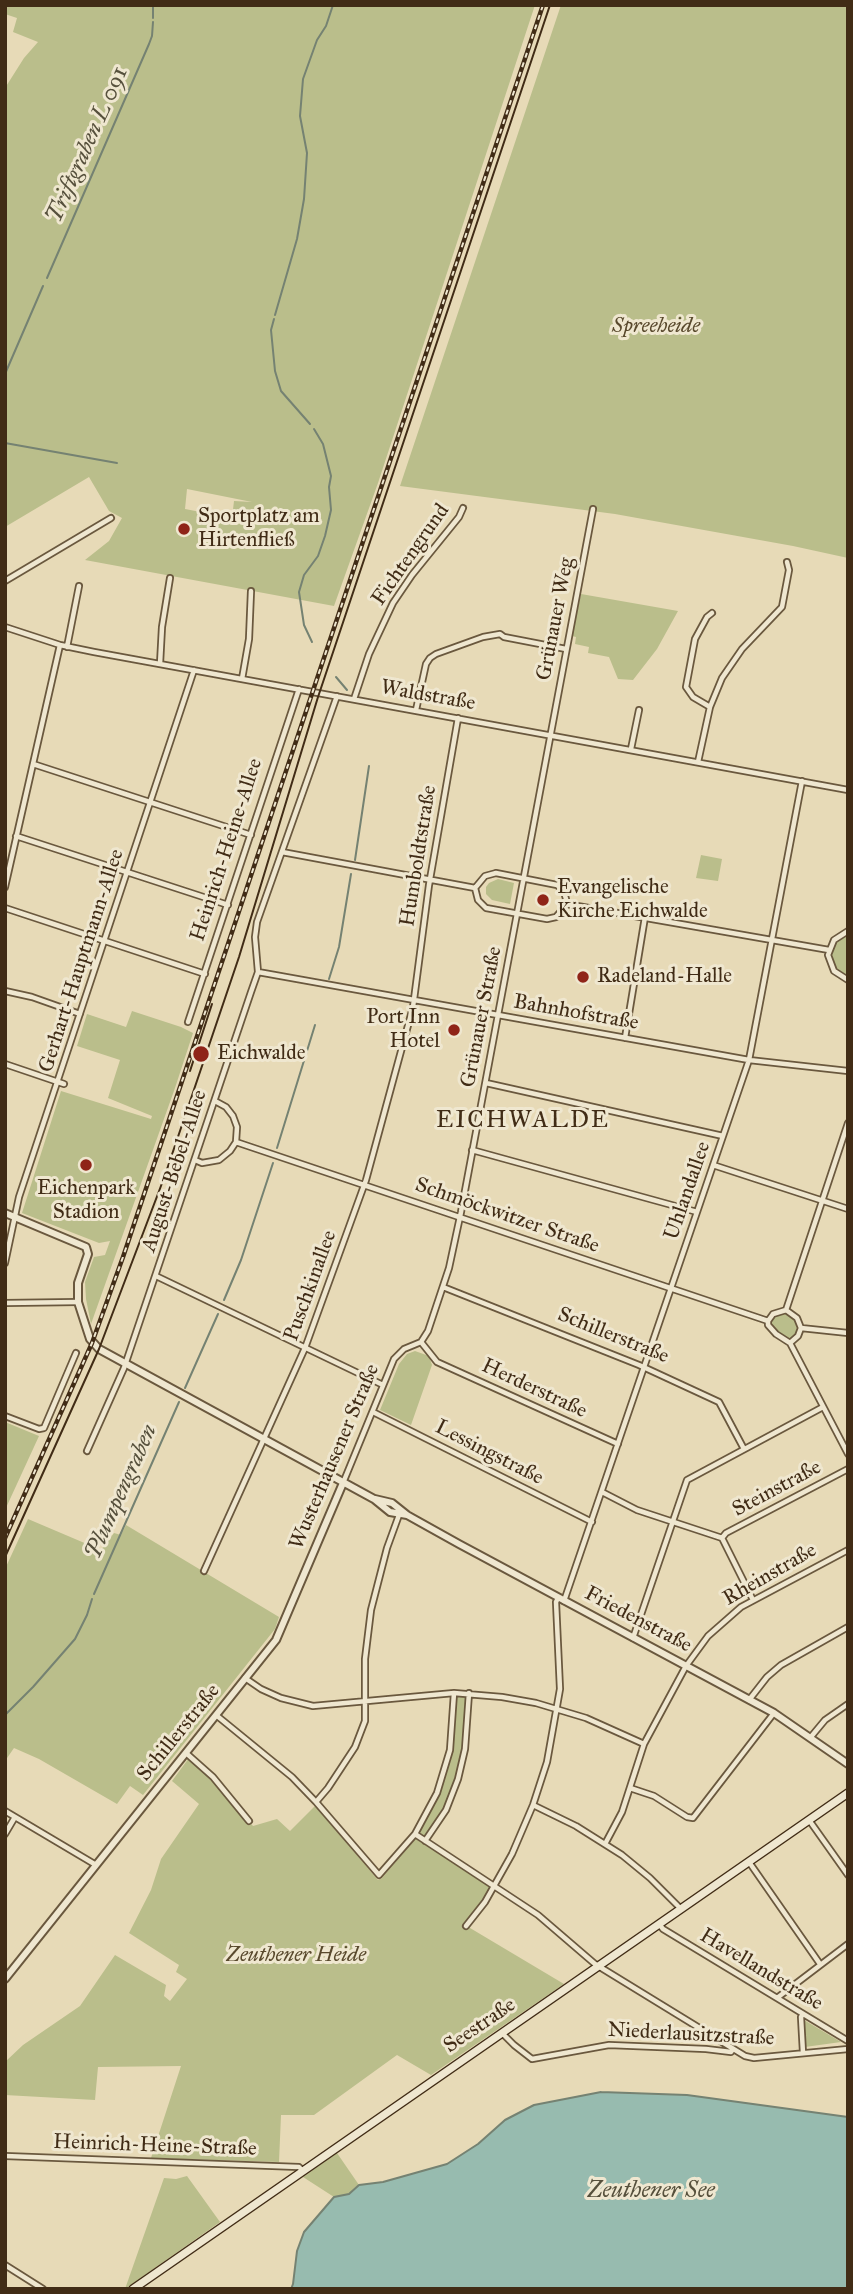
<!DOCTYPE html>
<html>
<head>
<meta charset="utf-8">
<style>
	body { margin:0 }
	#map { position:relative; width:853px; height:2294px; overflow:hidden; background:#e7dab7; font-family:"IM FELL Great Primer",serif }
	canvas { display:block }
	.frame { position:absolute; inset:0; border:7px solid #412c16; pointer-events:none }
</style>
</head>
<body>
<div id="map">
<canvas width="853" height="2294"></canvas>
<div class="frame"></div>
</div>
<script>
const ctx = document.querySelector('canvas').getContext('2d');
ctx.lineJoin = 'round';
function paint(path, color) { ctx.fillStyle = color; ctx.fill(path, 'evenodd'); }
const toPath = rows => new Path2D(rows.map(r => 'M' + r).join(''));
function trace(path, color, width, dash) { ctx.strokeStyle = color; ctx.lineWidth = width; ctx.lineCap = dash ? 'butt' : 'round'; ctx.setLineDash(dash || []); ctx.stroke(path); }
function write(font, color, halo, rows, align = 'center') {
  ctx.font = font + ' "IM FELL Great Primer",serif'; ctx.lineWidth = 6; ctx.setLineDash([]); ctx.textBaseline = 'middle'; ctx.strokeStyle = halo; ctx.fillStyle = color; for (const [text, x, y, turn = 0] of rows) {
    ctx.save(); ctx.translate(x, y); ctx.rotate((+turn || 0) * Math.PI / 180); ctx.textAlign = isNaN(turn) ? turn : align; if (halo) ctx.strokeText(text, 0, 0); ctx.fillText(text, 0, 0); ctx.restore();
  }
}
paint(toPath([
	[5,5,535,5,378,483,334,606,85,560,109,541,122,518,109,511,89,477,5,527,5,88,24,58,38,42,13,32,17,18,5,14],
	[187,489,252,502,234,501,232,518,185,509],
	[561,5,848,5,848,558,793,546,615,514,400,486],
	[581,594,678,611,657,649,633,680,618,679,609,657,588,653,589,647,575,644,576,637,572,636],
	[701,855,722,859,718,881,696,878],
	[498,879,514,883,510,904,492,900,486,894,486,887,489,883],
	[848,933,848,977,838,973,834,967,830,956,835,941],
	[132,1011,181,1027,193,1033,175,1088,91,1324,86,1299,85,1282,94,1257,105,1255,110,1241,99,1243,22,1213,61,1091,151,1119,152,1116,108,1098,120,1060,77,1046,87,1014,126,1027],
	[783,1312,789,1313,798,1325,797,1333,790,1339,785,1338,770,1324,772,1317],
	[415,1351,429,1356,432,1365,411,1425,380,1410,399,1364,407,1354],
	[5,1422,39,1436,5,1510],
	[28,1519,101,1550,114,1533,121,1535,126,1525,279,1617,275,1629,143,1795,130,1786,117,1804,39,1759,14,1748,5,1761,5,1569],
	[467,1695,465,1736,457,1774,443,1809,425,1837,418,1833,434,1804,451,1754,457,1696],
	[189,1758,207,1774,253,1826,277,1819,290,1831,315,1806,378,1880,382,1878,416,1838,491,1888,465,1925,564,1984,431,2075,397,2055,314,2115,281,2115,279,2162,151,2158,181,2066,98,2067,95,2100,5,2095,5,2062,23,2045,80,2006,115,1955,166,1985,164,1996,170,2001,187,1979,176,1972,179,1965,129,1933,151,1890,161,1859,199,1804,172,1781],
	[804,2020,841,2042,805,2047],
	[337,2153,359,2185,349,2194,334,2197,303,2177],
	[187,2176,220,2222,125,2289,164,2178,176,2179]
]), '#babe8b');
const water = toPath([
	[601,2092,687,2095,848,2117,848,2289,291,2289,293,2284,297,2251,304,2232,334,2197,349,2194,359,2185,383,2182,447,2164,478,2144,505,2120,534,2105,601,2092]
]);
paint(water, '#97bbaf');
trace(water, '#758272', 2);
trace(toPath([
	[153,18,153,5],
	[47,278,149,44,152,36,153,22],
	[275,315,297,239,304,199,307,153,300,116,303,79,317,40,326,26,333,5],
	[274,319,271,330,275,371,281,391,310,424],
	[5,374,43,286],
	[5,443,117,463],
	[312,642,304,625,299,592,304,575,318,556,325,536,331,510,329,487,331,476,323,444,314,429],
	[336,677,347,690],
	[355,860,369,766],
	[329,979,339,947,351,874],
	[277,1148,315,1025],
	[224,1300,241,1260,273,1163],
	[185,1388,218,1314],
	[94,1594,179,1402],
	[5,1715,33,1687,75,1639,87,1615,92,1599]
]), '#758272', 2);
const minor = toPath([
	[5,581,111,518],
	[5,627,60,645,94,652,848,790],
	[67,647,79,586],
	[160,664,162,627,170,578],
	[242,679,249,639,251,591],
	[354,699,369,654,393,603,412,575,459,517,463,508],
	[710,707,693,697,686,687,695,639,707,617,712,613],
	[416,710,426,664,430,658,436,654,483,637,500,634,504,637,566,649],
	[631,749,639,710],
	[698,762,710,707,722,678,742,649,782,607,789,570,787,562],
	[33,764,251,835],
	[16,836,228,905],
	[282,852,475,888],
	[496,873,557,885,564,892,566,899,563,909,556,917,547,919,486,908,478,900,475,888,485,876,496,873],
	[5,887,60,645],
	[566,904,829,950],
	[5,908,205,974],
	[848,931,834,940,828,955,834,971,848,980],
	[258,972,749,1060,848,1071],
	[5,991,32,997,80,1014],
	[188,1022,299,689],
	[625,1038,645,917],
	[5,1064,64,1084],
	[486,1083,723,1136],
	[236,1142,768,1321],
	[472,1150,697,1212],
	[195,1160,202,1163,219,1160,230,1151,236,1142,237,1127,233,1116,226,1107,215,1101],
	[713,1165,848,1209],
	[5,1263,19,1197,194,670],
	[156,1276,383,1385],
	[443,1287,639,1365,719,1402,744,1449],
	[5,1303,78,1302],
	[786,1310,848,1123],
	[786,1310,797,1318,801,1328,798,1336,790,1343,776,1334,768,1325,768,1321,773,1314,786,1310],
	[801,1328,848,1333],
	[421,1342,428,1331,449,1268,461,1212,593,509],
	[421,1342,437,1362,618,1444],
	[790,1343,848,1454],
	[373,1412,592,1522],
	[5,1416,39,1429,44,1428,76,1353],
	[87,1451,124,1368,251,992,258,972,255,937,257,922,337,696],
	[343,1483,394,1359,404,1349,421,1342],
	[602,1492,637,1510,722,1538],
	[722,1538,726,1533,848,1469],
	[722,1538,753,1600],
	[204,1571,305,1348,366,1180,413,1007,429,885,458,718],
	[564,1601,749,1060,802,781],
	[633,1638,687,1480,823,1407],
	[245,1678,261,1689,281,1698,313,1706,454,1693,502,1697,536,1703,586,1718,644,1744],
	[749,1700,767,1677,781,1665,848,1627],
	[216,1715,292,1777,316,1802,379,1875,415,1834,437,1793,450,1750,454,1693],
	[810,1738,825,1720,848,1704],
	[186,1753,213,1777,249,1821],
	[630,1788,654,1796,687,1817,693,1818,774,1713],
	[316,1802,328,1788,355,1747,365,1721,365,1659,371,1610,387,1548,399,1515],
	[533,1805,576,1826,622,1855,650,1878,681,1909],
	[5,1811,96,1865],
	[809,1820,848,1875],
	[5,1834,15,1817],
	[415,1834,538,1915,595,1964,745,2056,754,2058,848,2049],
	[425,1841,446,1810,458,1779,465,1749,469,1693],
	[605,1844,622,1812,644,1744,686,1666,708,1636,741,1607,848,1550],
	[749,1862,820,1964],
	[659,1924,663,1929,848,2041],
	[466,1926,485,1902,512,1854,533,1805,547,1762,560,1689,556,1602,558,1598],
	[777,1998,848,1944],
	[803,2014,801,2017,803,2053],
	[502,2033,514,2045,532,2059,609,2045,706,2049,731,2052,733,2049],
	[5,2156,299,2167,302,2170],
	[5,2265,43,2289]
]);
const tertiary = toPath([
	[5,1213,86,1247,88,1254,78,1283,78,1302,90,1339,99,1349,374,1499,390,1512,407,1515],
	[375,1499,392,1503,407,1515,459,1544,774,1713,848,1764],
	[5,1979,276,1640,343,1483]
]);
const secondary = toPath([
	[133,2289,848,1793]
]);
trace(minor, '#6a583e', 8);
trace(tertiary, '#6a583e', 10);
trace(secondary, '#412c16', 10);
trace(minor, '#efe7d0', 4.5);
trace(tertiary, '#efe7d0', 6);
trace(secondary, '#efe7d0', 7);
trace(toPath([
	[190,1071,212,1004],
	[5,1557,99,1349,164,1178,239,957,318,697,550,5]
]), '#412c16', 2);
const rail = toPath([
	[5,1538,92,1343,123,1257,543,5]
]);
trace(rail, '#412c16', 4.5);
trace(rail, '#efe7d0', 2, [5]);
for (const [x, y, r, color] of [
	[184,529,7,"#8f2418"],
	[543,900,7,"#8f2418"],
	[583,977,7,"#8f2418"],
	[454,1030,7,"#8f2418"],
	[201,1054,9,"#8f2418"],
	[86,1165,7,"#8f2418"]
]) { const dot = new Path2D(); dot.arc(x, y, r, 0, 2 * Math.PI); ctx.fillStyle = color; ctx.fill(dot); trace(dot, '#efe7d0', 2.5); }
write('italic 21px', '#59492d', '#efe7d0', [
	["Spreeheide",656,327],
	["Zeuthener Heide",296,1956]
]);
write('21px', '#412c16', '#efe7d0', [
	["Sportplatz am",198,517],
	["Hirtenfließ",198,541],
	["Evangelische",557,888],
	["Kirche Eichwalde",557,912],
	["Radeland-Halle",597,977],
	["Port Inn",440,1018,"right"],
	["Hotel",440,1042,"right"],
	["Eichwalde",217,1054],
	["Eichenpark",86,1189,"center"],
	["Stadion",86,1213,"center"]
], 'left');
write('21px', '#412c16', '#efe7d0', [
	["Fichtengrund",411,555,-55],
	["Grünauer Weg",556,619,-79],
	["Waldstraße",428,696,10],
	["Heinrich-Heine-Allee",227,850,-72],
	["Humboldtstraße",419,856,-81],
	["Gerhart-Hauptmann-Allee",82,961,-72],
	["Bahnhofstraße",576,1013,10],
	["Grünauer Straße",482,1017,-79],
	["August-Bebel-Allee",175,1171,-72],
	["Uhlandallee",688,1191,-71],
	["Schmöckwitzer Straße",507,1216,19],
	["Puschkinallee",311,1286,-70],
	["Schillerstraße",613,1336,22],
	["Herderstraße",534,1389,25],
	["Lessingstraße",489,1453,27],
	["Wusterhausener Straße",335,1457,-67],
	["Steinstraße",777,1489,-28],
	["Rheinstraße",770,1575,-30],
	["Friedenstraße",638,1620,28],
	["Schillerstraße",179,1733,-51],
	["Havellandstraße",761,1970,31],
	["Seestraße",480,2026,-34],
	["Niederlausitzstraße",691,2035,3],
	["Heinrich-Heine-Straße",155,2146,2]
]);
write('italic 23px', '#56503c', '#efe7d0', [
	["Triftgraben L 091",88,145,-66],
	["Plumpengraben",122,1492,-66],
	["Zeuthener See",651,2191]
]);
ctx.letterSpacing = '2px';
write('24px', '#412c16', '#efe7d0', [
	["EICHWALDE",523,1121]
]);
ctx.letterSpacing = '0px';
</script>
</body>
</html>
